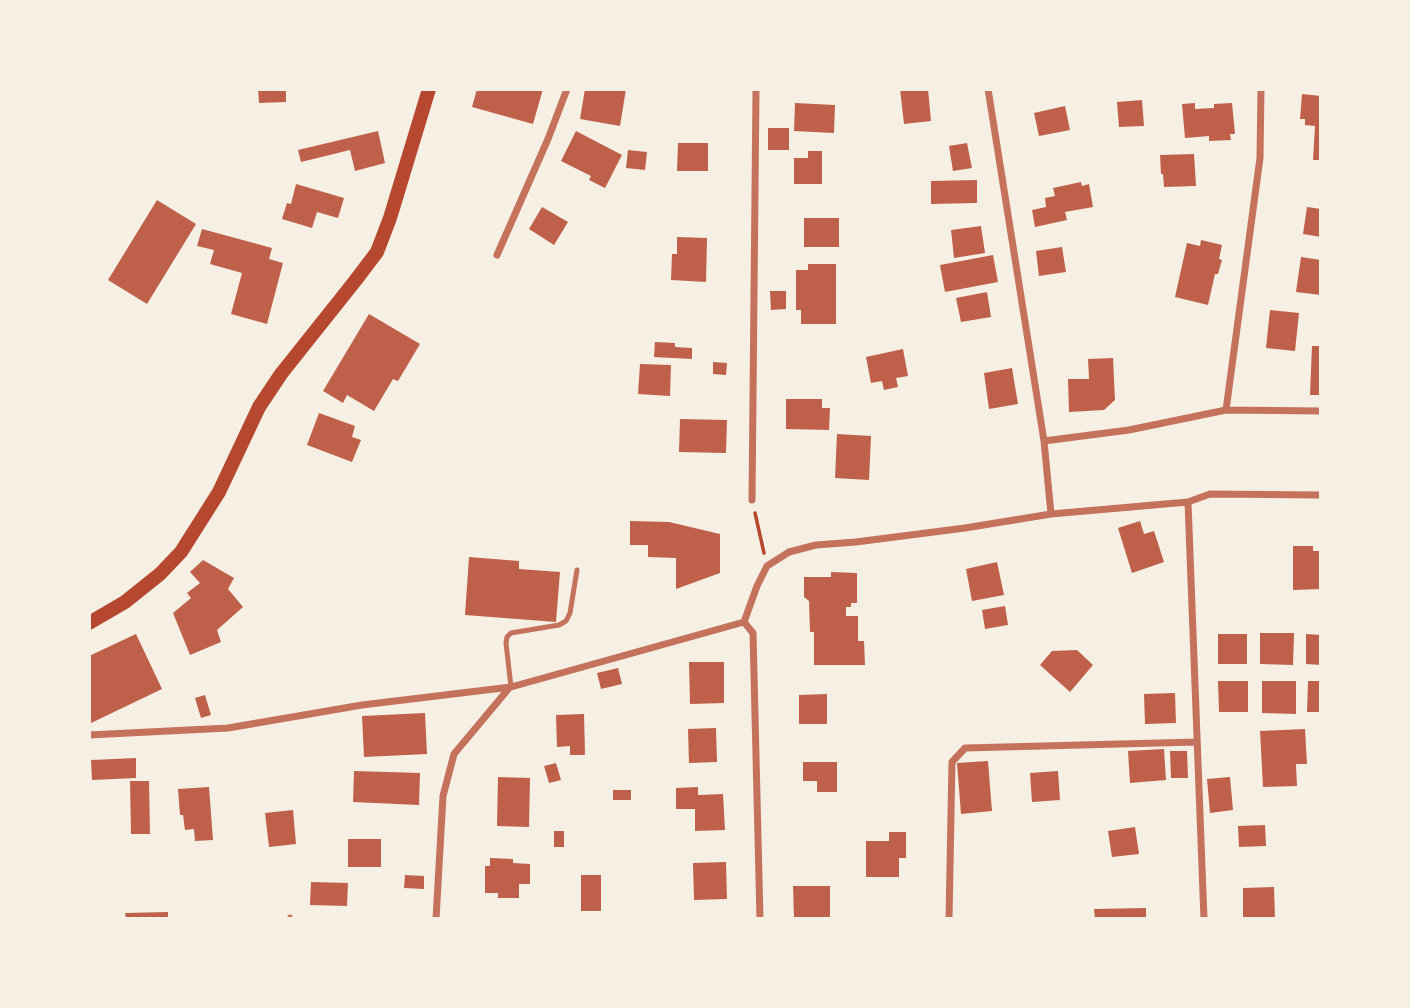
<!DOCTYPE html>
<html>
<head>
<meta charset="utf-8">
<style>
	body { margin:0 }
	#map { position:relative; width:1410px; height:1008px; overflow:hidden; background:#f6efe4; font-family:"DejaVu Sans",sans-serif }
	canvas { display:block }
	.frame { position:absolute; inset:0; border:91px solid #f6efe4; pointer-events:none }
</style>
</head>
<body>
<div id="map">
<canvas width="1410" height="1008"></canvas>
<div class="frame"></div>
</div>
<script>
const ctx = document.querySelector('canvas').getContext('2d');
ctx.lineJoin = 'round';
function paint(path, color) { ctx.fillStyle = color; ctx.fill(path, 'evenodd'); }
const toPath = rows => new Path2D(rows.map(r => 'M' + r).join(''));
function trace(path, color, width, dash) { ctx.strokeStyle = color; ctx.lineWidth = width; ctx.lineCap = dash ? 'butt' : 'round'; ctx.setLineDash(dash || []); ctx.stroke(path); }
paint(toPath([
	[258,89,286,89,286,102,259,103],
	[477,89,543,89,533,124,472,107],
	[585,89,626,89,620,126,580,119],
	[900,89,928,89,931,121,904,124],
	[1302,94,1321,96,1321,160,1313,160,1315,126,1305,125,1305,119,1300,119],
	[1142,100,1144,126,1119,127,1117,102],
	[795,103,835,105,834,133,794,131],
	[1195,103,1195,109,1214,108,1214,104,1232,103,1235,134,1230,134,1231,140,1209,141,1209,136,1185,138,1182,104],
	[1065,106,1070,130,1039,136,1034,113],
	[768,128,789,128,789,150,768,150],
	[378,131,385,163,355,171,350,150,301,162,298,150],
	[576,131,622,155,605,188,589,180,591,176,561,161],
	[678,143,708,143,708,171,677,171],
	[967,143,972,168,953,171,949,146],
	[628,150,647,152,645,170,626,168],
	[808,151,822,151,822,184,794,184,794,158,808,158],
	[1194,154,1196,186,1164,187,1163,174,1161,174,1160,155],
	[977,180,977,203,931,204,931,181],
	[1081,182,1082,186,1089,184,1093,207,1065,212,1067,220,1035,227,1032,210,1046,207,1045,198,1055,196,1053,188],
	[296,184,344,198,338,218,317,212,312,228,282,219,287,203,291,204],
	[157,200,196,224,147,304,108,280],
	[542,207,568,222,554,245,529,229],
	[1307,207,1321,209,1321,237,1303,234],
	[804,218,839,218,839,247,804,247],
	[981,226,985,253,954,258,951,230],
	[202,229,272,248,269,259,283,263,267,324,231,314,242,273,210,264,214,250,197,246],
	[677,237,707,238,706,282,671,280,672,254,677,254],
	[1201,240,1222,245,1219,259,1222,260,1218,274,1215,274,1208,305,1175,297,1187,243,1200,246],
	[1062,247,1066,272,1039,276,1036,251],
	[993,255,998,282,945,292,940,265],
	[1301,257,1321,260,1321,295,1296,292],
	[808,264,836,264,836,324,801,324,801,310,796,310,796,270,808,270],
	[770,291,786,291,786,309,771,310],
	[987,292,991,317,961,322,956,298],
	[1270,310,1299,313,1295,351,1266,348],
	[369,314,420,344,398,381,393,379,374,411,347,395,343,403,323,391],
	[655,342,675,343,675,347,692,348,692,359,654,357],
	[1312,346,1321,346,1321,395,1310,395],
	[903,349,908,376,896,378,898,387,884,390,882,381,871,383,866,357],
	[1113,358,1115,400,1104,410,1069,412,1068,379,1089,379,1088,359],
	[713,362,727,363,726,375,713,374],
	[640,364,671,365,670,396,638,394],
	[1012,368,1018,404,989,409,984,373],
	[786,399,822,399,822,408,830,408,829,430,786,429],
	[319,413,355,426,352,437,361,440,352,462,307,445],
	[680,419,727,420,726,453,679,452],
	[837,434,871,436,869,480,835,478],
	[630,521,669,522,720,534,720,573,676,589,676,558,648,557,648,545,630,545],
	[1140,521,1144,534,1154,531,1164,562,1132,573,1118,528],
	[1293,546,1313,546,1313,551,1321,551,1321,589,1293,590],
	[469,557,519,561,519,569,560,572,556,622,465,615],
	[203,560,234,578,228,589,243,607,217,630,221,642,190,655,173,613,191,598,187,593,200,583,190,572],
	[997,562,1004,595,972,601,966,569],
	[831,572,857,573,857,603,851,603,851,607,846,607,846,616,858,616,858,641,864,641,865,665,814,665,814,632,810,632,809,601,804,597,804,577,831,577],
	[1005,606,1008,625,985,629,982,610],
	[1260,633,1294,633,1293,665,1260,664],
	[136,634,162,689,89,724,89,656],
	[1218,634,1247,634,1247,664,1218,664],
	[1306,634,1321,635,1321,665,1306,664],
	[1077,650,1093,665,1070,692,1040,665,1052,651],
	[689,662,724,662,724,703,690,704],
	[618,668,622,684,601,689,597,673],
	[1218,681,1248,681,1248,712,1219,712],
	[1262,681,1296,681,1296,714,1262,713],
	[1308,681,1321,681,1321,712,1307,712],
	[1175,693,1176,723,1145,724,1144,694],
	[827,694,827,724,799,724,799,695],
	[205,695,211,715,201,718,195,698],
	[425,713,427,754,364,757,362,716],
	[584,714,585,755,570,755,570,746,557,747,556,715],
	[716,728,717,762,689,763,688,729],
	[1305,729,1307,764,1296,764,1297,786,1263,787,1260,731],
	[1164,749,1166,780,1130,783,1128,751],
	[1170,751,1187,751,1188,778,1171,778],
	[136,758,136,778,92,780,91,760],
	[988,761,992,811,961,814,957,763],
	[803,762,837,762,837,792,817,792,817,781,803,781],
	[556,763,561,780,549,783,544,766],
	[354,771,420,773,419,805,353,802],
	[1058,771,1060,800,1032,802,1030,773],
	[498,777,530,778,529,827,497,826],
	[1230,777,1233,810,1210,813,1207,779],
	[130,781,149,781,150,834,131,834],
	[209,787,213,840,195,841,194,829,185,830,183,815,180,815,178,789],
	[698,787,698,795,723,794,725,830,695,831,695,809,676,809,676,788],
	[613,790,631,790,631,800,613,800],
	[293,810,296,844,269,847,265,813],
	[1265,825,1266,846,1239,847,1238,826],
	[1135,827,1139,854,1112,857,1108,831],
	[554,831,564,831,564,847,554,847],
	[889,832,906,832,906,858,899,858,899,877,866,877,866,841,889,841],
	[348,839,381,839,381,867,348,867],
	[490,858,513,859,513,863,530,864,530,884,519,884,519,898,498,898,498,893,485,893,485,866,490,866],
	[726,862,727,899,694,900,693,863],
	[405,875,424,876,424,889,404,888],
	[581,875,601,875,601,911,581,911],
	[311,882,348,883,347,906,310,905],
	[793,886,830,886,830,919,794,919],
	[1274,887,1275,918,1243,918,1243,888],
	[1146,908,1146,919,1095,919,1094,909],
	[168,912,168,919,126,919,125,913]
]), '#bf614a');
trace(toPath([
	[755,513,764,553]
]), '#b5482f', 3.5);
trace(toPath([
	[511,687,506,643,507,637,511,633,559,625,566,621,570,613,577,570],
	[290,917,290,919]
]), '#c5725c', 5);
trace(toPath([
	[988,89,1044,441,1051,514],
	[497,255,548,139,567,89],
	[1226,410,1260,158,1261,89],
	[1044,441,1129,430,1226,410,1321,411],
	[752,500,756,89],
	[1188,502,1204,919],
	[744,622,757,586,767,566,789,552,816,545,856,542,965,528,1051,514,1188,502,1210,494,1321,495],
	[744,622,753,633,760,919],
	[89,735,228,728,362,705,511,687,744,622],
	[436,919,443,796,454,754,510,687],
	[949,919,952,762,965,748,1197,742]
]), '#c5725c', 7);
trace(toPath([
	[89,623,125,602,160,574,181,552,219,492,259,407,281,374,355,281,377,252,390,218,429,89]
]), '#b5482f', 14);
</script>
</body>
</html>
